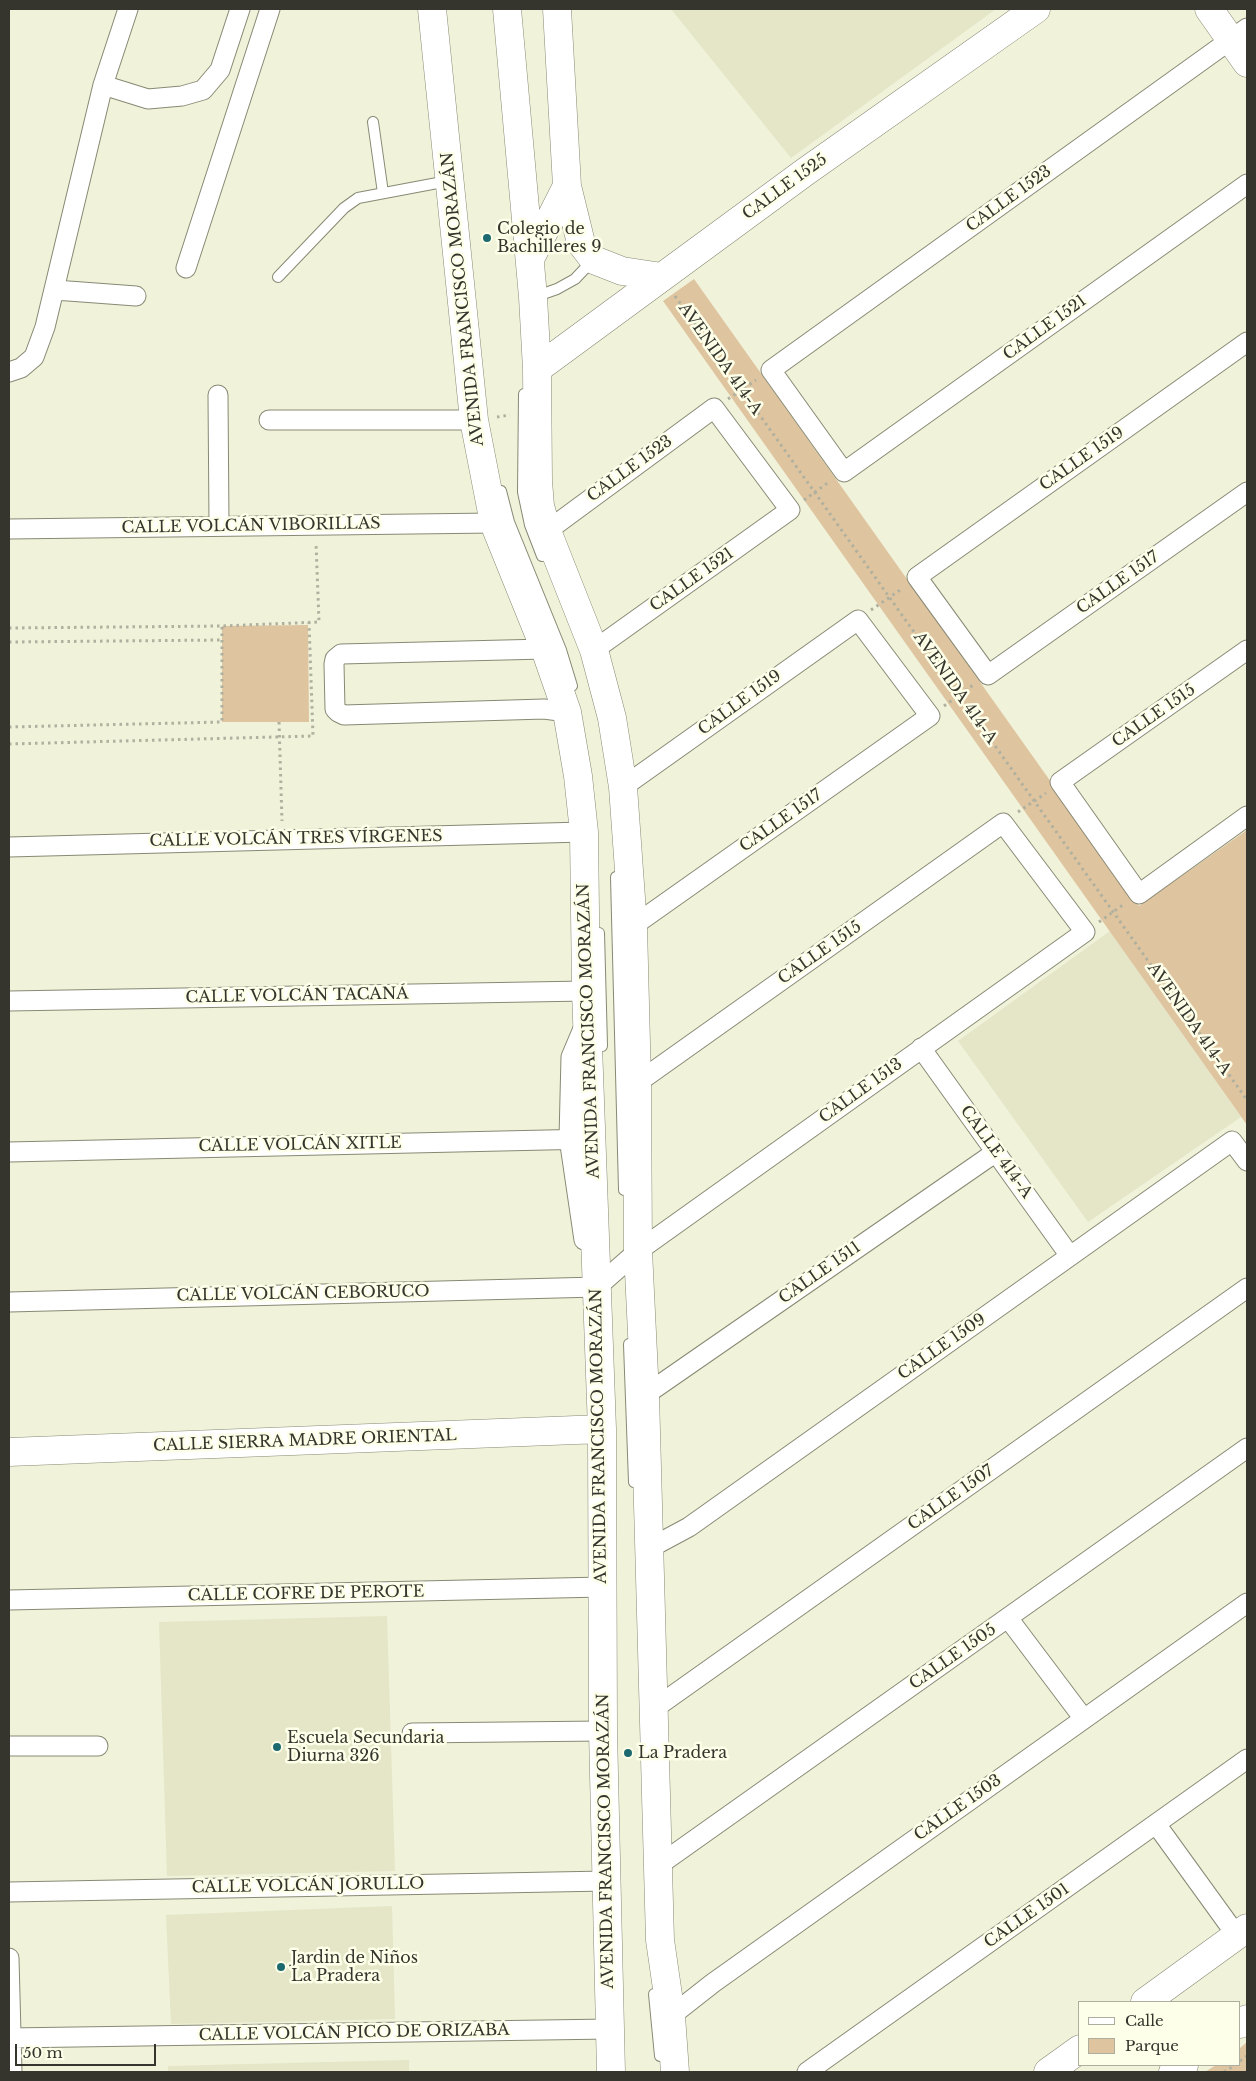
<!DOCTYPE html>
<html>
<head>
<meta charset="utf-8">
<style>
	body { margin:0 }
	#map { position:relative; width:1256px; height:2081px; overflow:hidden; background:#f0f2da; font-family:"Libre Baskerville",serif }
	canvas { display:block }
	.frame { position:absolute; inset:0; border:10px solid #35352d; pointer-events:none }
	.legend { position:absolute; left:1078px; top:2001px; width:162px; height:65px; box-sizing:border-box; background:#fdffe8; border:1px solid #adae9d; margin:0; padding:6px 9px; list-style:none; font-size:15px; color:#35352d }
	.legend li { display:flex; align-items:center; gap:10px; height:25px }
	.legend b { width:25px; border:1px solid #adae9d }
	.scale { position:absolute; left:15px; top:2044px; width:141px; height:22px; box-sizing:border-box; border:2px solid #35352d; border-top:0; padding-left:6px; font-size:15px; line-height:18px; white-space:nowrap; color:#35352d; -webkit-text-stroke:4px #fdffe8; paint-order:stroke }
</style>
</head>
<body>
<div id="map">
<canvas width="1256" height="2081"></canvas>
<div class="frame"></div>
<ul class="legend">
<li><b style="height:6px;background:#fff"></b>Calle</li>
<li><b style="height:14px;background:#dfc4a0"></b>Parque</li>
</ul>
<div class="scale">50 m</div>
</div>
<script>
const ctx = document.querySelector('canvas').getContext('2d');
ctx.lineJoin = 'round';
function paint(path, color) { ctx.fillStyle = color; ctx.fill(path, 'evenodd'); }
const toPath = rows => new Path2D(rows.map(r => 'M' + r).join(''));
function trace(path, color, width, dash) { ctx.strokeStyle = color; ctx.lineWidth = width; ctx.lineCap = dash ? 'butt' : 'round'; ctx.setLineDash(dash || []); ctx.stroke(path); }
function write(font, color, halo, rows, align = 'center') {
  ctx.font = font + ' "Libre Baskerville",serif'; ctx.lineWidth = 5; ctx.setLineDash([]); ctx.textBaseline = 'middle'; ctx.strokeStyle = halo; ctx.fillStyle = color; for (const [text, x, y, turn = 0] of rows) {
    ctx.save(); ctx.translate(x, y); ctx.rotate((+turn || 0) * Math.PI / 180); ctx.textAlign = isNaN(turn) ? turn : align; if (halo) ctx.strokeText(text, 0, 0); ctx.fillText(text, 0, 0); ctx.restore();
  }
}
paint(toPath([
	[671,9,996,9,791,158],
	[1110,931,1241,1117,1088,1222,958,1041],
	[387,1616,395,1871,167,1876,159,1622],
	[392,1906,395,2019,171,2024,166,1915],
	[409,2060,409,2072,168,2072,168,2066]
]), '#e4e6c7');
paint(toPath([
	[694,279,1139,906,1247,830,1247,1125,663,301],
	[308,625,309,722,222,722,222,626],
	[1247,2042,1247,2072,1205,2072,1216,2065,1240,2065,1240,2048]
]), '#dfc4a0');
const lane = toPath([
	[373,122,383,193],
	[278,277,344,208,358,198,448,181],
	[534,297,557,289,575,279,593,260],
	[524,394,523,492,530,525,542,556],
	[501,491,509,522,561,650,572,686],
	[616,877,624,1190],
	[599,933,602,1046],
	[629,1344,634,1482],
	[654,1994,660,2056]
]);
const street = toPath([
	[1247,28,771,370,844,472,1247,184],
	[103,85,148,99,182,96,203,90,220,70,240,9],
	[186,268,270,9],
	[55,290,136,296],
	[1247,342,917,577,988,675,1247,492],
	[9,372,21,368,34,357,45,327,103,85,128,9],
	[218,395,219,525],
	[269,420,474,420],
	[9,529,494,523],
	[547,531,714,408,790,510,594,650],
	[545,649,341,654,335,659,334,664,335,709,338,712,344,715,544,709,567,712],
	[1247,650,1060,782,1139,894,1247,816],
	[623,787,858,620,930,716,633,926],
	[9,847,584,832],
	[9,1001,586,991],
	[921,1048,1070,1256],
	[9,1152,591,1139],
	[584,1240,569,1138,571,1057,585,1024],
	[597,1287,638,1251,1085,932,1003,823,637,1083],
	[9,1302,597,1287],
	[645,1395,996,1152],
	[648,1549,689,1527,1232,1141,1247,1161],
	[9,1600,603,1587],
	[1008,1618,1084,1719],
	[655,1708,1247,1288],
	[412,1733,603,1731],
	[9,1746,98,1746],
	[1156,1824,1237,1936],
	[659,1865,1247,1448],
	[9,1892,607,1881],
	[9,1958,12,2072],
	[671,2016,713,1983,1247,1603],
	[9,2038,610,2029],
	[807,2072,1247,1759]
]);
const secondary = toPath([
	[432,9,474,420,494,523,545,649,567,712,578,776,584,832,586,991,602,1429,603,1731,611,2072],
	[507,9,533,297,537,369,538,481,540,506,547,531,594,650,612,718,623,787,633,926,637,1083,638,1251,645,1395,660,1940,671,2016,675,2072],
	[557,9,567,186,581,243,594,260,622,271,662,277],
	[1209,9,1247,63],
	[530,259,567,186],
	[537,369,805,172,1036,9],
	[9,1452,602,1429],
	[1145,2002,1247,1928],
	[1240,2024,1247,2019],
	[1048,2072,1080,2049],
	[1173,2072,1184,2065]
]);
trace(lane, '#888974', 12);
trace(street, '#888974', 21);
trace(secondary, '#888974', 29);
trace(toPath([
	[675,296,1247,1100],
	[728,399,756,380],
	[497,417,510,415],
	[804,500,829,482],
	[871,610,903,588],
	[9,628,222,626,319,622,316,543],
	[9,642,221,640],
	[944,706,973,685],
	[279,722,282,821],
	[9,727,222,722,222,626],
	[9,744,313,736,309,622],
	[1018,812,1046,793],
	[1099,922,1124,904],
	[1240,2061,1247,2056],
	[1224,2072,1235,2065]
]), '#afb09e', 3, [2.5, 4]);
trace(lane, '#fff', 10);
trace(street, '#fff', 19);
trace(secondary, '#fff', 28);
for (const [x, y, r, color] of [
	[487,238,5,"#1c696f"],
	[277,1747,5,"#1c696f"],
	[628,1753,5,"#1c696f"],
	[281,1967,5,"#1c696f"]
]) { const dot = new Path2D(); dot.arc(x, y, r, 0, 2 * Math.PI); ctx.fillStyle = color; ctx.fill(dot); trace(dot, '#fdffe8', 2); }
write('16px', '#35352d', '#fdffe8', [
	["CALLE 1525",785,187,-36],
	["CALLE 1523",1009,199,-36],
	["AVENIDA FRANCISCO MORAZÁN",463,299,-96],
	["CALLE 1521",1045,328,-36],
	["AVENIDA 414-A",720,359,55],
	["CALLE 1519",1082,459,-35],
	["CALLE 1523",630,469,-36],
	["CALLE VOLCÁN VIBORILLAS",251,526,-1],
	["CALLE 1521",692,580,-35],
	["CALLE 1517",1118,583,-35],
	["AVENIDA 414-A",955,688,55],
	["CALLE 1519",740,703,-36],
	["CALLE 1515",1154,716,-35],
	["CALLE 1517",781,821,-35],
	["CALLE VOLCÁN TRES VÍRGENES",296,839,-1],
	["CALLE 1515",820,953,-35],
	["CALLE VOLCÁN TACANÁ",297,996,-1],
	["AVENIDA 414-A",1189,1019,55],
	["AVENIDA FRANCISCO MORAZÁN",589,1031,-92],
	["CALLE 1513",861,1091,-36],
	["CALLE VOLCÁN XITLE",300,1145,-1],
	["CALLE 414-A",996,1152,54],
	["CALLE 1511",820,1273,-35],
	["CALLE VOLCÁN CEBORUCO",303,1294,-1],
	["CALLE 1509",942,1347,-35],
	["AVENIDA FRANCISCO MORAZÁN",599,1436,-91],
	["CALLE SIERRA MADRE ORIENTAL",305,1441,-2],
	["CALLE 1507",951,1498,-35],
	["CALLE COFRE DE PEROTE",306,1594,-1],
	["CALLE 1505",953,1657,-35],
	["CALLE 1503",958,1808,-35],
	["AVENIDA FRANCISCO MORAZÁN",606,1841,-91],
	["CALLE VOLCÁN JORULLO",308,1886,-1],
	["CALLE 1501",1027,1916,-35],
	["CALLE VOLCÁN PICO DE ORIZABA",354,2033,-1]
]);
write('16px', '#35352d', '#fdffe8', [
	["Colegio de",497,229],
	["Bachilleres 9",497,247],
	["Escuela Secundaria",287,1738],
	["Diurna 326",287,1756],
	["La Pradera",638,1753],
	["Jardin de Niños",291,1958],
	["La Pradera",291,1976]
], 'left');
</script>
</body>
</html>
